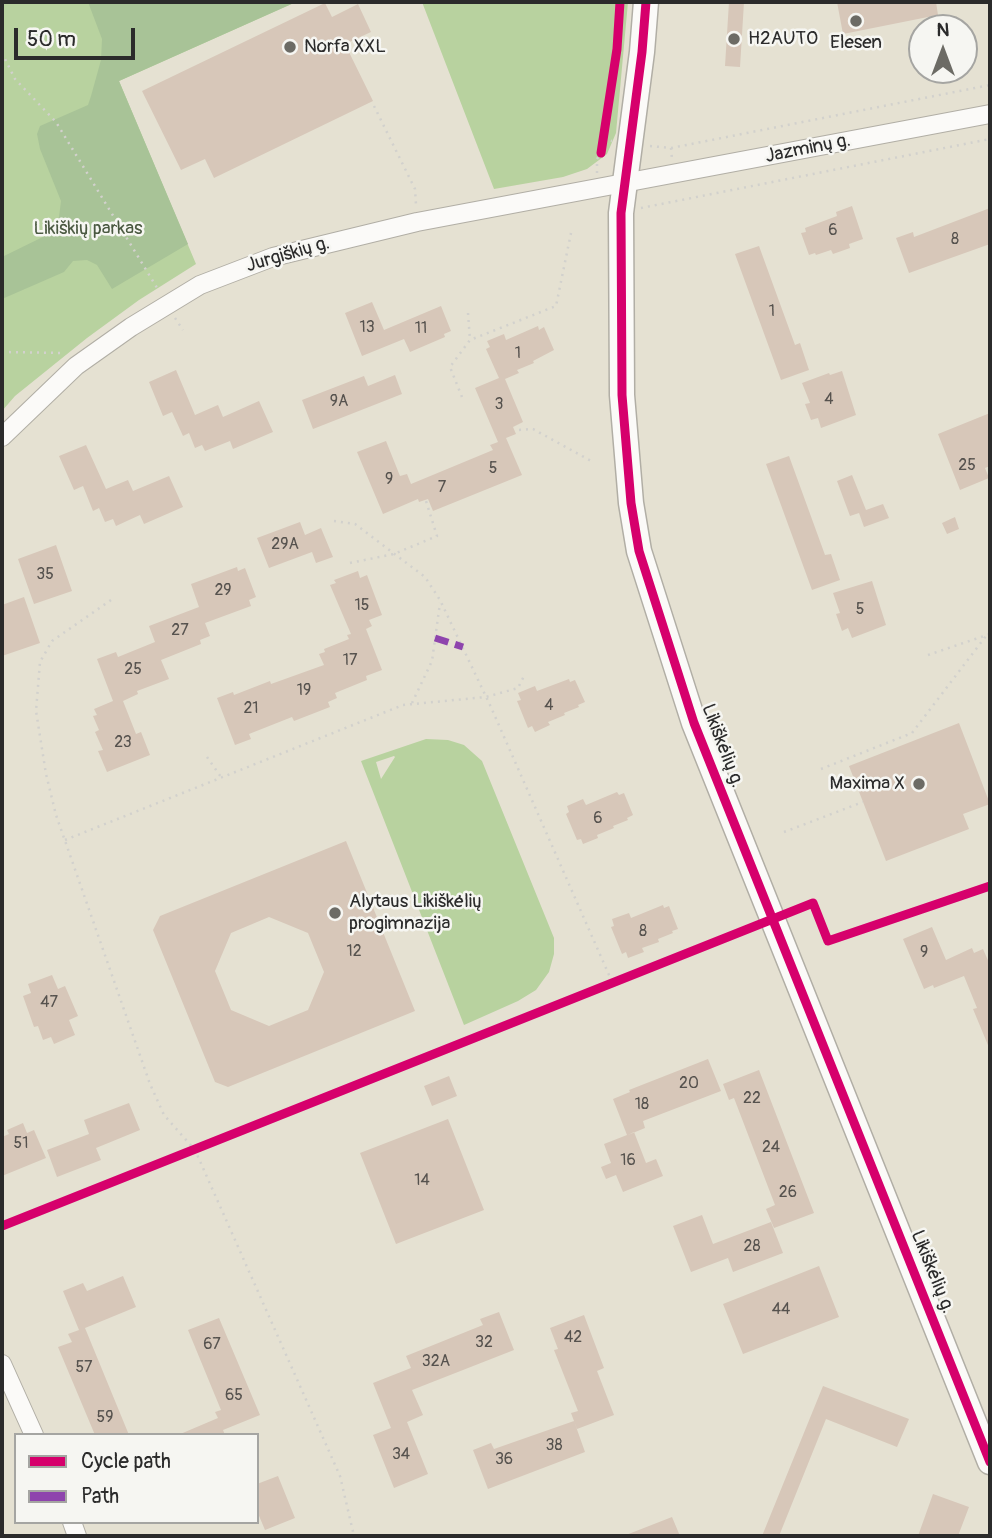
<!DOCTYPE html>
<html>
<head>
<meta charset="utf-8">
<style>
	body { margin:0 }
	#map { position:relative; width:992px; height:1538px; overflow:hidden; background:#e5e1d2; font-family:Pangolin,sans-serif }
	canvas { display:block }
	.frame { position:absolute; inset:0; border:4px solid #2b2b2b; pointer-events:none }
	.legend { position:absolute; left:14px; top:1433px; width:245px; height:91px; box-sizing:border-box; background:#f6f6f2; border:2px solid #a5a5a2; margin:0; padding:9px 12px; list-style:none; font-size:21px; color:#2b2b2b }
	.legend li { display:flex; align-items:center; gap:14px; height:35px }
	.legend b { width:35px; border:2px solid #a5a5a2 }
	.north { position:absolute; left:908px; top:14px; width:70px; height:70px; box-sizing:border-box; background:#f6f6f2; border:2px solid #a5a5a2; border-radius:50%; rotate:0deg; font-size:19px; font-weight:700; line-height:28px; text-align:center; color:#2b2b2b }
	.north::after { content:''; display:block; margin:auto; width:24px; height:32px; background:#6c6b65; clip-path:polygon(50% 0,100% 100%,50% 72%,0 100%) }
	.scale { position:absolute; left:14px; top:28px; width:121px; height:32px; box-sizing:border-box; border:4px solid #2b2b2b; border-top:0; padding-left:9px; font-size:21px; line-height:24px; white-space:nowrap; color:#2b2b2b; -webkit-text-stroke:5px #f6f6f2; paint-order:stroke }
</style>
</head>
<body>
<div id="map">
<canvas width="992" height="1538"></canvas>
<div class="frame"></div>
<ul class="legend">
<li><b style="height:9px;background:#d6006c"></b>Cycle path</li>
<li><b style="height:9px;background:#8e44ad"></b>Path</li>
</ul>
<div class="north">N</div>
<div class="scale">50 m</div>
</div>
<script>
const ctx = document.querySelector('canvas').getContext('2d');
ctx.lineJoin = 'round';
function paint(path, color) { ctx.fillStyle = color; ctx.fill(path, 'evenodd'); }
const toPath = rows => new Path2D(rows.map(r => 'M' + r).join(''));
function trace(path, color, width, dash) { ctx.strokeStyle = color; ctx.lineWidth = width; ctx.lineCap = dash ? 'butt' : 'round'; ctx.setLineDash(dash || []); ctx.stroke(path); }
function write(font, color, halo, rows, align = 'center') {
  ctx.font = font + ' Pangolin,sans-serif'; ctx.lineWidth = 5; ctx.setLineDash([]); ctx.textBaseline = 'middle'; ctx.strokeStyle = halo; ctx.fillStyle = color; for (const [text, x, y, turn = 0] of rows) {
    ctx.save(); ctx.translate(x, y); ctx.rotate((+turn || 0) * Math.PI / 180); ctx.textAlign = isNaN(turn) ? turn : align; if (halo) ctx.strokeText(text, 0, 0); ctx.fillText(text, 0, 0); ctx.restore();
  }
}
paint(toPath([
	[2,2,296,2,119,81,196,264,139,300,87,338,15,396,2,411],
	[422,2,628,2,616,133,607,154,587,169,563,177,494,189],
	[426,739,448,740,464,745,482,761,554,938,554,954,549,972,536,990,518,1001,464,1025,361,761],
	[394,756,395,757,381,779,376,762]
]), '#b8d29f');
paint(toPath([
	[88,2,296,2,119,81,188,244,112,289,97,265,87,260,73,261,64,272,2,299,2,257,53,232,59,217,61,201,40,149,37,134,40,126,88,105,91,96,101,60,102,39]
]), '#a8c397');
paint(toPath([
	[729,2,744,2,740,67,725,66],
	[837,2,936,2,938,15,843,34],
	[325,3,332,17,358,4,371,32,345,44,373,101,214,178,205,159,181,170,142,91],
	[852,206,863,239,849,244,850,248,833,254,831,250,816,255,815,253,809,255,801,233,806,232,805,228,837,216,836,212],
	[990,208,990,244,909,273,896,238,913,232,914,237],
	[759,246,795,345,800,343,809,370,781,380,735,254],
	[372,302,384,330,441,306,451,331,444,334,445,337,410,352,404,339,362,356,345,313],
	[538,326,539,330,544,327,554,350,533,361,534,363,517,370,519,373,505,379,523,422,513,427,516,434,506,438,522,475,433,511,428,499,419,502,418,499,383,514,357,452,386,441,400,476,407,474,411,484,493,450,490,445,498,442,475,388,499,378,486,349,490,347,487,341,504,334,506,340],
	[176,370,195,415,218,405,223,417,259,401,273,432,233,449,230,441,205,451,202,445,195,448,189,433,183,436,172,412,163,416,149,382],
	[842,371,856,415,821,428,818,418,811,420,805,404,810,403,802,383,829,373,830,375],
	[395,375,402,394,313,429,302,400,364,376,368,386],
	[990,413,990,466,985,468,989,478,960,490,938,434],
	[86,445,106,489,128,480,133,491,169,476,183,507,144,524,140,515,116,526,113,519,105,522,99,508,93,511,83,486,74,490,59,456],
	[789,456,825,555,831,554,840,580,812,590,766,464],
	[852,475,866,510,883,504,889,518,864,527,859,513,850,516,837,481],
	[955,517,959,529,947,534,942,523],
	[300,522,305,535,321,528,333,557,316,563,312,552,269,568,257,538],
	[56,545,72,591,34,604,18,559],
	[237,567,238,571,245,568,256,597,249,600,251,606,205,623,210,636,200,640,201,644,161,660,169,679,137,691,138,694,123,701,136,734,141,732,150,755,107,772,98,751,103,750,95,732,99,730,93,716,97,715,94,709,113,701,97,659,116,652,118,657,155,642,149,626,199,607,191,584],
	[358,571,360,578,367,575,382,615,369,620,372,626,366,629,382,670,366,676,367,680,335,693,337,698,328,702,330,707,294,721,292,717,249,734,251,739,235,745,217,698,233,692,234,695,270,681,271,684,324,665,319,654,325,652,324,649,349,639,347,635,351,634,330,585,336,583,334,580],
	[872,581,886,625,852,638,848,628,842,631,836,614,840,613,833,593],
	[24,597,40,643,2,656,2,605],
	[569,679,570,682,575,680,585,702,578,705,579,707,564,713,565,715,548,722,550,725,535,732,532,726,528,728,517,701,521,700,518,693,535,686,537,691],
	[959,723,990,804,963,814,969,829,886,861,849,766],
	[617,792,619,795,624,793,633,815,627,818,628,820,613,826,614,828,597,835,598,838,583,844,581,839,577,840,566,814,569,812,567,806,583,799,586,805],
	[346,841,415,1011,228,1087,215,1082,153,930,160,916],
	[269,917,308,933,324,972,308,1010,269,1026,231,1010,215,971,231,933],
	[663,905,664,908,669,906,678,929,672,931,673,933,658,939,659,942,642,948,644,952,628,958,626,952,622,954,611,927,614,926,612,919,629,913,631,918],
	[932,927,946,960,972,948,974,953,983,949,990,965,990,1050,973,1009,977,1008,964,976,934,988,933,985,924,989,903,939],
	[52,975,58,989,65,986,78,1016,69,1020,75,1035,54,1044,51,1037,43,1040,38,1026,34,1027,23,996,31,993,28,984],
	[708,1059,721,1091,643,1121,645,1128,628,1135,634,1132,646,1163,656,1159,663,1176,623,1192,616,1175,606,1179,601,1167,611,1163,604,1144,627,1135,613,1099,630,1092,629,1090],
	[759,1070,814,1213,774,1228,766,1209,775,1205,734,1098,729,1100,723,1084],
	[449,1076,457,1096,432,1106,424,1086],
	[129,1103,140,1130,96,1148,101,1160,57,1177,47,1150,89,1134,84,1120],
	[448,1119,484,1210,396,1244,360,1153],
	[23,1123,27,1133,34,1130,46,1158,2,1176,2,1137,9,1134,7,1130],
	[702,1215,713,1244,771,1222,783,1253,733,1272,728,1258,691,1272,673,1226],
	[819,1266,839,1317,743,1354,723,1304],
	[123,1276,136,1307,85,1328,129,1435,95,1435,58,1347,72,1342,68,1334,79,1330,63,1291,83,1283,87,1291],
	[499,1312,514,1350,412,1390,423,1415,407,1422,428,1474,394,1488,373,1435,391,1428,373,1383,411,1368,406,1356,483,1325,480,1319],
	[584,1315,604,1368,597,1371,614,1415,577,1429,571,1413,578,1411,554,1350,558,1349,550,1328],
	[219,1318,260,1415,223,1430,225,1435,178,1435,218,1418,215,1412,221,1410,188,1330],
	[823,1386,909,1419,897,1447,826,1419,779,1536,762,1536],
	[574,1421,585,1452,488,1489,473,1450,491,1443,494,1449],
	[278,1476,295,1518,265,1530,257,1511,257,1484],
	[933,1494,969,1507,958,1536,918,1536],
	[672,1517,680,1536,626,1536,626,1535]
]), '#d7c7b9');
const street = toPath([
	[2,437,76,366,131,327,200,285,273,257,417,222,990,114],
	[2,1364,34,1435],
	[72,1522,77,1536]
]);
const secondary = toPath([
	[646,2,642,52,621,213,622,395,631,503,639,551,694,723,990,1462]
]);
trace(street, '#b1aea5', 20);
trace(secondary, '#b1aea5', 27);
trace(toPath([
	[2,53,15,79,56,122,159,291],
	[374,106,415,189,416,205],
	[604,139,612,141],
	[650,146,671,148,672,159],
	[671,148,990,85],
	[597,173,597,159,601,153],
	[641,208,990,139],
	[468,313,470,340],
	[175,318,183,330],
	[2,352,65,353],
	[462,397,450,367,470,340,556,306,571,233],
	[519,430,533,429,593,462],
	[334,521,355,524,425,577,440,600,490,705,613,984],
	[350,563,394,554,437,536,426,501],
	[111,600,52,641,40,662,36,711,46,774,56,815,150,1084,164,1115,195,1150,340,1476,354,1536],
	[928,655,990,634],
	[412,703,432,661,440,603],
	[207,757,221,777],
	[821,769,912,733,986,636],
	[784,832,863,802],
	[65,840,403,705,486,697,518,688,524,676]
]), '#d2d1cd', 2.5, [2, 5]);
trace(street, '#fbfaf8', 18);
trace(secondary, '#fbfaf8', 24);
trace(toPath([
	[435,638,463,647]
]), '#8e44ad', 7, [14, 7]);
trace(toPath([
	[646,2,642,52,621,213,622,395,631,503,639,551,694,723,990,1462],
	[601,153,617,49,620,2],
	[2,1226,813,903,828,941,990,886]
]), '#d6006c', 9);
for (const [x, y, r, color] of [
	[856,21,7,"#6c6b65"],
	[734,39,7,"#6c6b65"],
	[290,47,7,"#6c6b65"],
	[919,784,7,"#6c6b65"],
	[335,913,7,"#6c6b65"]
]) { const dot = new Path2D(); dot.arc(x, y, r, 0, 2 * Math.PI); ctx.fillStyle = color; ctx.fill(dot); trace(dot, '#f6f6f2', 2.5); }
write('16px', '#56524e', null, [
	["6",833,231],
	["8",955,240],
	["1",772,312],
	["13",367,328],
	["11",421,329],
	["1",518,354],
	["4",829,400],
	["9A",339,402],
	["3",499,405],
	["25",967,466],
	["5",493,469],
	["9",389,480],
	["7",442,488],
	["29A",285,545],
	["35",45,575],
	["29",223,591],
	["15",362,606],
	["5",860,610],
	["27",180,631],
	["17",350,661],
	["25",133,670],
	["19",304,691],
	["4",549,706],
	["21",251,709],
	["23",123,743],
	["6",598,819],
	["8",643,932],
	["12",354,952],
	["9",924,953],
	["47",49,1003],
	["20",689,1084],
	["22",752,1099],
	["18",642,1105],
	["51",21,1144],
	["24",771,1148],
	["16",628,1161],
	["14",422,1181],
	["26",788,1193],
	["28",752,1247],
	["44",781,1310],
	["42",573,1338],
	["32",484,1343],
	["67",212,1345],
	["32A",436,1362],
	["57",84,1368],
	["65",234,1396],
	["59",105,1418],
	["38",554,1446],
	["34",401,1455],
	["36",504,1460]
]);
write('19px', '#2b2b2b', '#f6f6f2', [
	["H2AUTO",748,39],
	["Elesen",856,43,"center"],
	["Norfa XXL",304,47],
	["Maxima X",905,784,"right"],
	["Alytaus Likiškėlių",349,902],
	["progimnazija",349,924]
], 'left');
write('19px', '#2b2b2b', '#f6f6f2', [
	["Jazminų g.",808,149,-11],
	["Jurgiškių g.",288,255,-16],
	["Likiškėlių g.",722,746,69],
	["Likiškėlių g.",932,1272,68]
]);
write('19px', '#4a5941', '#f6f6f2', [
	["Likiškių parkas",88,229]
]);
</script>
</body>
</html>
